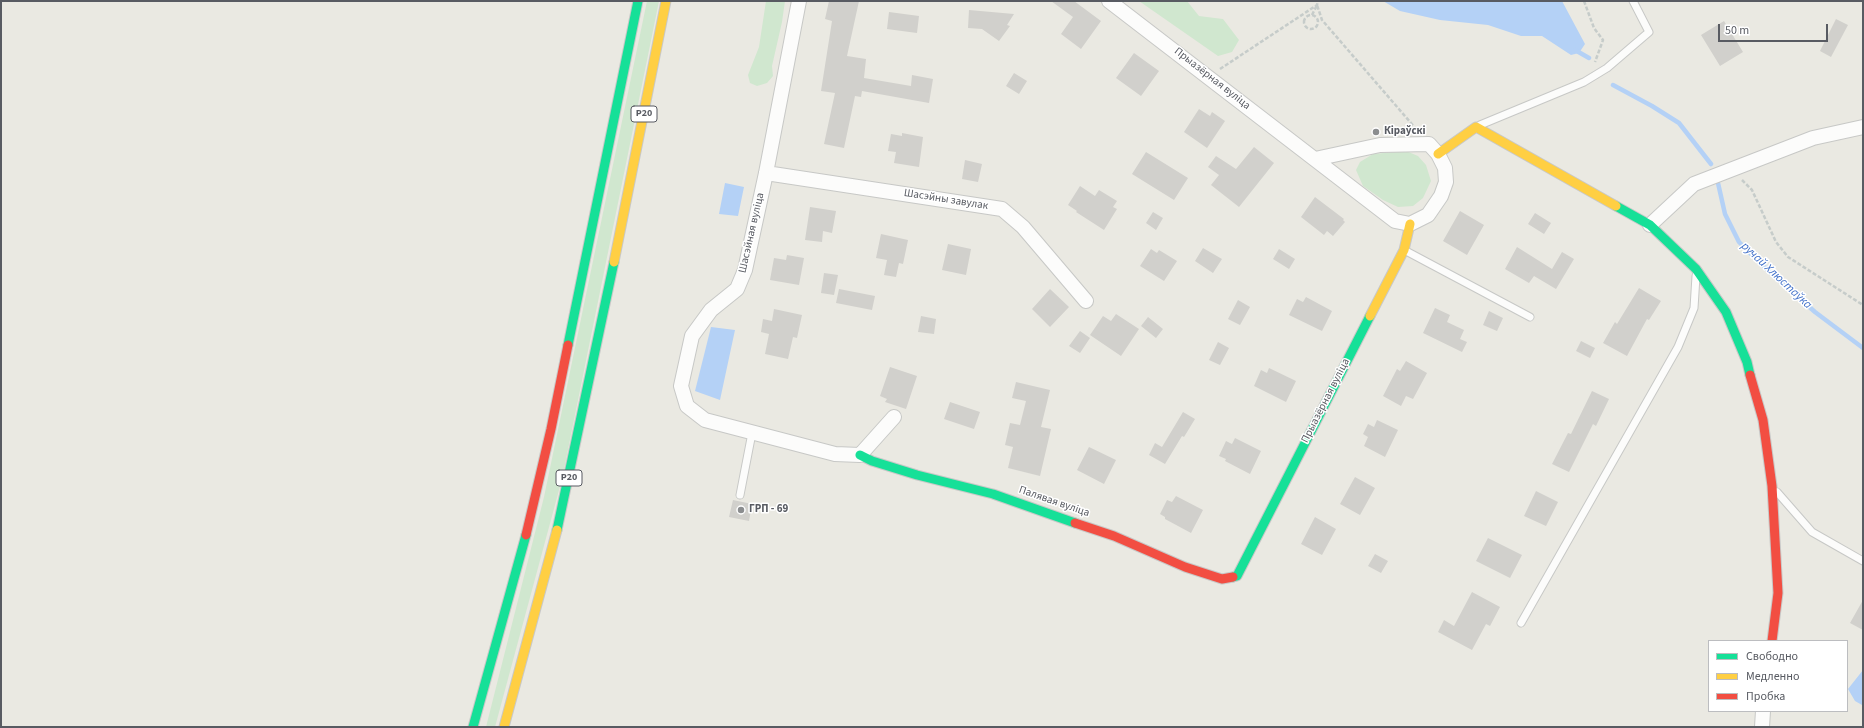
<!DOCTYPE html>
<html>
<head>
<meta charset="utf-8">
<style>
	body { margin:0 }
	#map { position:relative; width:1864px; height:728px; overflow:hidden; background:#eae9e2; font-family:"Source Sans 3",sans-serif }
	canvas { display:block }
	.frame { position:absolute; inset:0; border:2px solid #585b62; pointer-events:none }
	.legend { position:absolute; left:1708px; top:640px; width:140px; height:72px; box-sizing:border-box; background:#fff; border:1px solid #bcbdc0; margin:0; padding:5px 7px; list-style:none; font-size:12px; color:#585b62 }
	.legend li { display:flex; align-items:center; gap:8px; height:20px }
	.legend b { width:20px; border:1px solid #bcbdc0 }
	.scale { position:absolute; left:1718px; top:24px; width:110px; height:18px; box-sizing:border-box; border:2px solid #585b62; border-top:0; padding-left:5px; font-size:12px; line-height:14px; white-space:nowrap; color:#585b62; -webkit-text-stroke:3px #fff; paint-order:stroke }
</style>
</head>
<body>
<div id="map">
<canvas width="1864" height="728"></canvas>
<div class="frame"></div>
<ul class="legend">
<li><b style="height:5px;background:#16e098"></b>Свободно</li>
<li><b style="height:5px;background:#ffcf43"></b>Медленно</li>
<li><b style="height:5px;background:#f24e42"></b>Пробка</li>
</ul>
<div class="scale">50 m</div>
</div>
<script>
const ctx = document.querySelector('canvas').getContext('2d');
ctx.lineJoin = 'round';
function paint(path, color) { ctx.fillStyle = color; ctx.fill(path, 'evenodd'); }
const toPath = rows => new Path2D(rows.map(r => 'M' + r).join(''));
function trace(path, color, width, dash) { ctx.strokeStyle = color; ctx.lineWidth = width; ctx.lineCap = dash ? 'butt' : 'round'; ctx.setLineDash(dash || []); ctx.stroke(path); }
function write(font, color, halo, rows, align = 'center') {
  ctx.font = font + ' "Source Sans 3",sans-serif'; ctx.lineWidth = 3; ctx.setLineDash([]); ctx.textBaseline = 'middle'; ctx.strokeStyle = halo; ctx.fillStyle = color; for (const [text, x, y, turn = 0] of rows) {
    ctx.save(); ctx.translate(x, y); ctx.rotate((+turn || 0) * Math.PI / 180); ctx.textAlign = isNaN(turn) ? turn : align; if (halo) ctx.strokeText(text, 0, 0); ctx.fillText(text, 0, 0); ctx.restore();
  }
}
paint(toPath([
	[647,1,659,1,562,479,495,727,486,727,544,497],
	[766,1,785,1,782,22,772,66,773,76,767,83,757,86,750,83,748,75,759,47],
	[1139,1,1187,1,1199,16,1223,19,1239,40,1232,52,1218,56],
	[1406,151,1418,156,1426,165,1431,181,1423,198,1413,206,1398,207,1383,200,1363,186,1356,170,1360,162,1373,154]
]), '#d0e7cf');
paint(toPath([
	[1383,1,1562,1,1585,44,1579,53,1571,55,1542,36,1521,36,1488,25,1440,20,1400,11],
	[725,183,744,187,738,216,719,214],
	[711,327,735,330,720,400,695,391],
	[1863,670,1863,705,1862,705,1855,701,1848,689]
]), '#b4d1f6');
trace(toPath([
	[1575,50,1589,58],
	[1613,85,1652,106,1679,123,1711,164],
	[1718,183,1725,214,1739,242,1760,263,1815,312,1863,348]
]), '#b4d1f6', 4.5);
paint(toPath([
	[829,1,859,1,847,56,866,59,864,78,911,86,912,75,933,79,929,103,862,91,861,97,855,96,844,148,824,144,835,93,821,91,832,21,825,19],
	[1051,1,1074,1,1101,21,1081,49,1061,34,1073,17],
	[969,10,1014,14,1007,25,1010,26,999,41,982,29,968,28],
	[889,12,919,16,917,33,887,29],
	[1836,19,1848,25,1831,57,1820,51],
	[1724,21,1743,52,1720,66,1701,35],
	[1134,53,1159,71,1141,96,1116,78],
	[1014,73,1027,81,1019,94,1006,86],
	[1199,109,1210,116,1212,112,1225,121,1207,148,1184,132],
	[902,133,923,137,919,167,894,163,896,152,888,151,891,134,902,136],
	[1254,147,1274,163,1239,207,1211,185,1219,175,1208,167,1216,156,1236,169],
	[1146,152,1188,178,1174,200,1132,174],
	[965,160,982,164,978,182,962,179],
	[1080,186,1095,196,1099,190,1117,201,1113,207,1117,209,1104,230,1076,212,1077,211,1068,205],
	[1315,197,1344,219,1343,220,1345,222,1333,236,1327,231,1324,235,1301,217],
	[810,207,836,211,832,233,823,231,822,242,805,240],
	[1460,211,1484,225,1467,255,1443,241],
	[1153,212,1163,218,1156,230,1146,223],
	[1535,213,1551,223,1544,234,1528,224],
	[881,234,908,240,903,264,899,263,896,277,884,275,887,260,876,258],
	[948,244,971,249,966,275,942,270],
	[1517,247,1552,269,1562,252,1574,259,1556,289,1534,276,1529,283,1505,269],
	[1203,248,1222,259,1213,273,1195,261],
	[1151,249,1157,253,1159,250,1177,261,1164,281,1140,266],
	[1279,249,1295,259,1289,269,1273,259],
	[787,255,804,258,799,285,770,280,774,258,786,260],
	[824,273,838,275,834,295,821,293],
	[1639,288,1661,301,1649,320,1647,319,1627,356,1603,343,1615,322,1617,324],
	[839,289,875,296,872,310,836,303],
	[1050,289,1069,307,1050,327,1032,309],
	[1306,297,1332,311,1322,331,1289,315,1297,299,1303,302],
	[1238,300,1250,307,1240,325,1228,319],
	[1435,308,1450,315,1447,322,1464,330,1460,339,1467,342,1462,352,1423,333],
	[774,309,802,315,797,338,793,337,788,359,765,354,769,334,761,332,763,319,772,321],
	[1489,311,1503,318,1497,331,1483,325],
	[1116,314,1139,329,1121,356,1090,335,1103,316,1111,321],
	[921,316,936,319,934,334,918,332],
	[1148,317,1163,329,1156,338,1141,326],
	[1080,331,1090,338,1080,353,1069,346],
	[1581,341,1595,348,1590,358,1576,351],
	[1218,342,1229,348,1220,365,1209,360],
	[1406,361,1427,373,1413,399,1406,396,1401,406,1383,396,1397,369,1400,371],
	[890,367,917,376,906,409,885,402,887,399,880,396],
	[1269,368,1296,381,1286,402,1254,386,1261,370,1267,373],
	[1016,382,1050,390,1041,427,1051,429,1040,476,1008,468,1013,447,1005,445,1010,423,1020,425,1026,401,1012,398],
	[1592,391,1609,399,1596,426,1593,424,1569,472,1552,464,1568,433,1571,434],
	[950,402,980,412,974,429,944,419],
	[1183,412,1195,419,1184,437,1182,436,1165,464,1149,455,1155,443,1162,447],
	[1377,420,1398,430,1385,457,1364,446,1368,437,1363,434,1368,424,1374,427],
	[1235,438,1261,451,1250,474,1225,461,1226,459,1219,456,1226,441,1232,444],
	[1089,447,1116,460,1104,484,1077,470],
	[1355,477,1375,488,1360,515,1340,504],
	[1536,491,1558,502,1546,526,1524,516],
	[1176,496,1203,510,1191,533,1165,519,1165,517,1160,514,1167,500,1172,502],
	[733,500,752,504,749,521,729,517],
	[1315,517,1336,529,1322,555,1301,544],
	[1488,538,1522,555,1510,578,1476,561],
	[1375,554,1388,561,1381,573,1368,566],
	[1472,592,1500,607,1490,626,1486,624,1472,650,1438,632,1444,620,1454,626],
	[1863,600,1863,630,1850,623]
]), '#d1d0cc');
const lane = toPath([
	[1480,125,1584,82,1607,68,1649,32,1633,1],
	[1406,251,1530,317],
	[1777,492,1812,532,1863,561],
	[740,495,752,433],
	[1521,623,1678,347,1694,308,1696,276]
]);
const street = toPath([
	[799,1,766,173,745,270,737,289,711,310,692,336,681,386,687,406,705,420,835,454,860,455,894,417],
	[1109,1,1395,221,1410,224,1428,215,1441,196,1446,182,1445,168,1438,154,1429,144,1380,145,1315,159],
	[766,173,1002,209,1023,227,1086,301],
	[1650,225,1694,184,1813,138,1863,127],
	[1762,727,1763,711]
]);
const fast = toPath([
	[1616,206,1650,225,1696,269,1726,312,1747,362,1750,375],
	[568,345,638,1],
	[860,455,872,461,917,475,993,494,1075,523],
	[557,530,614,262],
	[1233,577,1237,576,1370,316],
	[473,727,526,535]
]);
const slow = toPath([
	[1438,154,1476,127,1616,206],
	[614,262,666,1],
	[1370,316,1404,250,1410,224],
	[504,727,557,530]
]);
const jam = toPath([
	[1750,375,1763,420,1772,486,1778,593,1772,641],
	[1075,523,1114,536,1185,567,1222,579,1233,577],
	[526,535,551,429,568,345]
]);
trace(lane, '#c7c8c6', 9);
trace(street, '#c7c8c6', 16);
trace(fast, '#c8c8c7', 11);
trace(slow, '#c8c8c7', 11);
trace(jam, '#c8c8c7', 11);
trace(toPath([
	[1584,1,1594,28,1603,40,1595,62],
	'1304 22a7 7 0 1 1 14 0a7 7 0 1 1-14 0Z',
	[1312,15,1317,5,1322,20,1417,130],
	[1220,69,1317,5,1318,1],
	[1742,180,1752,190,1776,242,1788,257,1863,305]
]), '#c6ccca', 2.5, [4, 2]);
trace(lane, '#fcfcfb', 7);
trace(street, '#fcfcfb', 14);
trace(fast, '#16e098', 9);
trace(slow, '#ffcf43', 9);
trace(jam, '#f24e42', 9);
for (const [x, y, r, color] of [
	[1376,132,4,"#8b8d8f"],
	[741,510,4,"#8b8d8f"]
]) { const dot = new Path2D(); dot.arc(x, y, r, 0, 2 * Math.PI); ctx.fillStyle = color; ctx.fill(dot); trace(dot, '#fff', 1.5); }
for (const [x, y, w] of [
	[644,114,26],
	[569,478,26]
]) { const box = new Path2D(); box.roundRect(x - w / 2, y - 8, w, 16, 3); ctx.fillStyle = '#fff'; ctx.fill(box); trace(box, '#585b62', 1); }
write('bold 10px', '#585b62', null, [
	["Р20",644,114],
	["Р20",569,478]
]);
write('11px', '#585b62', '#fff', [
	["Прыазёрная вуліца",1212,79,38],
	["Шасэйны завулак",946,200,9],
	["Шасэйная вуліца",752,233,-77],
	["Прыазёрная вуліца",1326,401,-63],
	["Палявая вуліца",1054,502,19]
]);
write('bold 11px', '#585b62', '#fff', [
	["Кіраўскі",1384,132],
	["ГРП - 69",749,510]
], 'left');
write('italic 12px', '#3b6cc7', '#fff', [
	["ручай Хлюстаўка",1776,276,43]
]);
</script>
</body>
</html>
